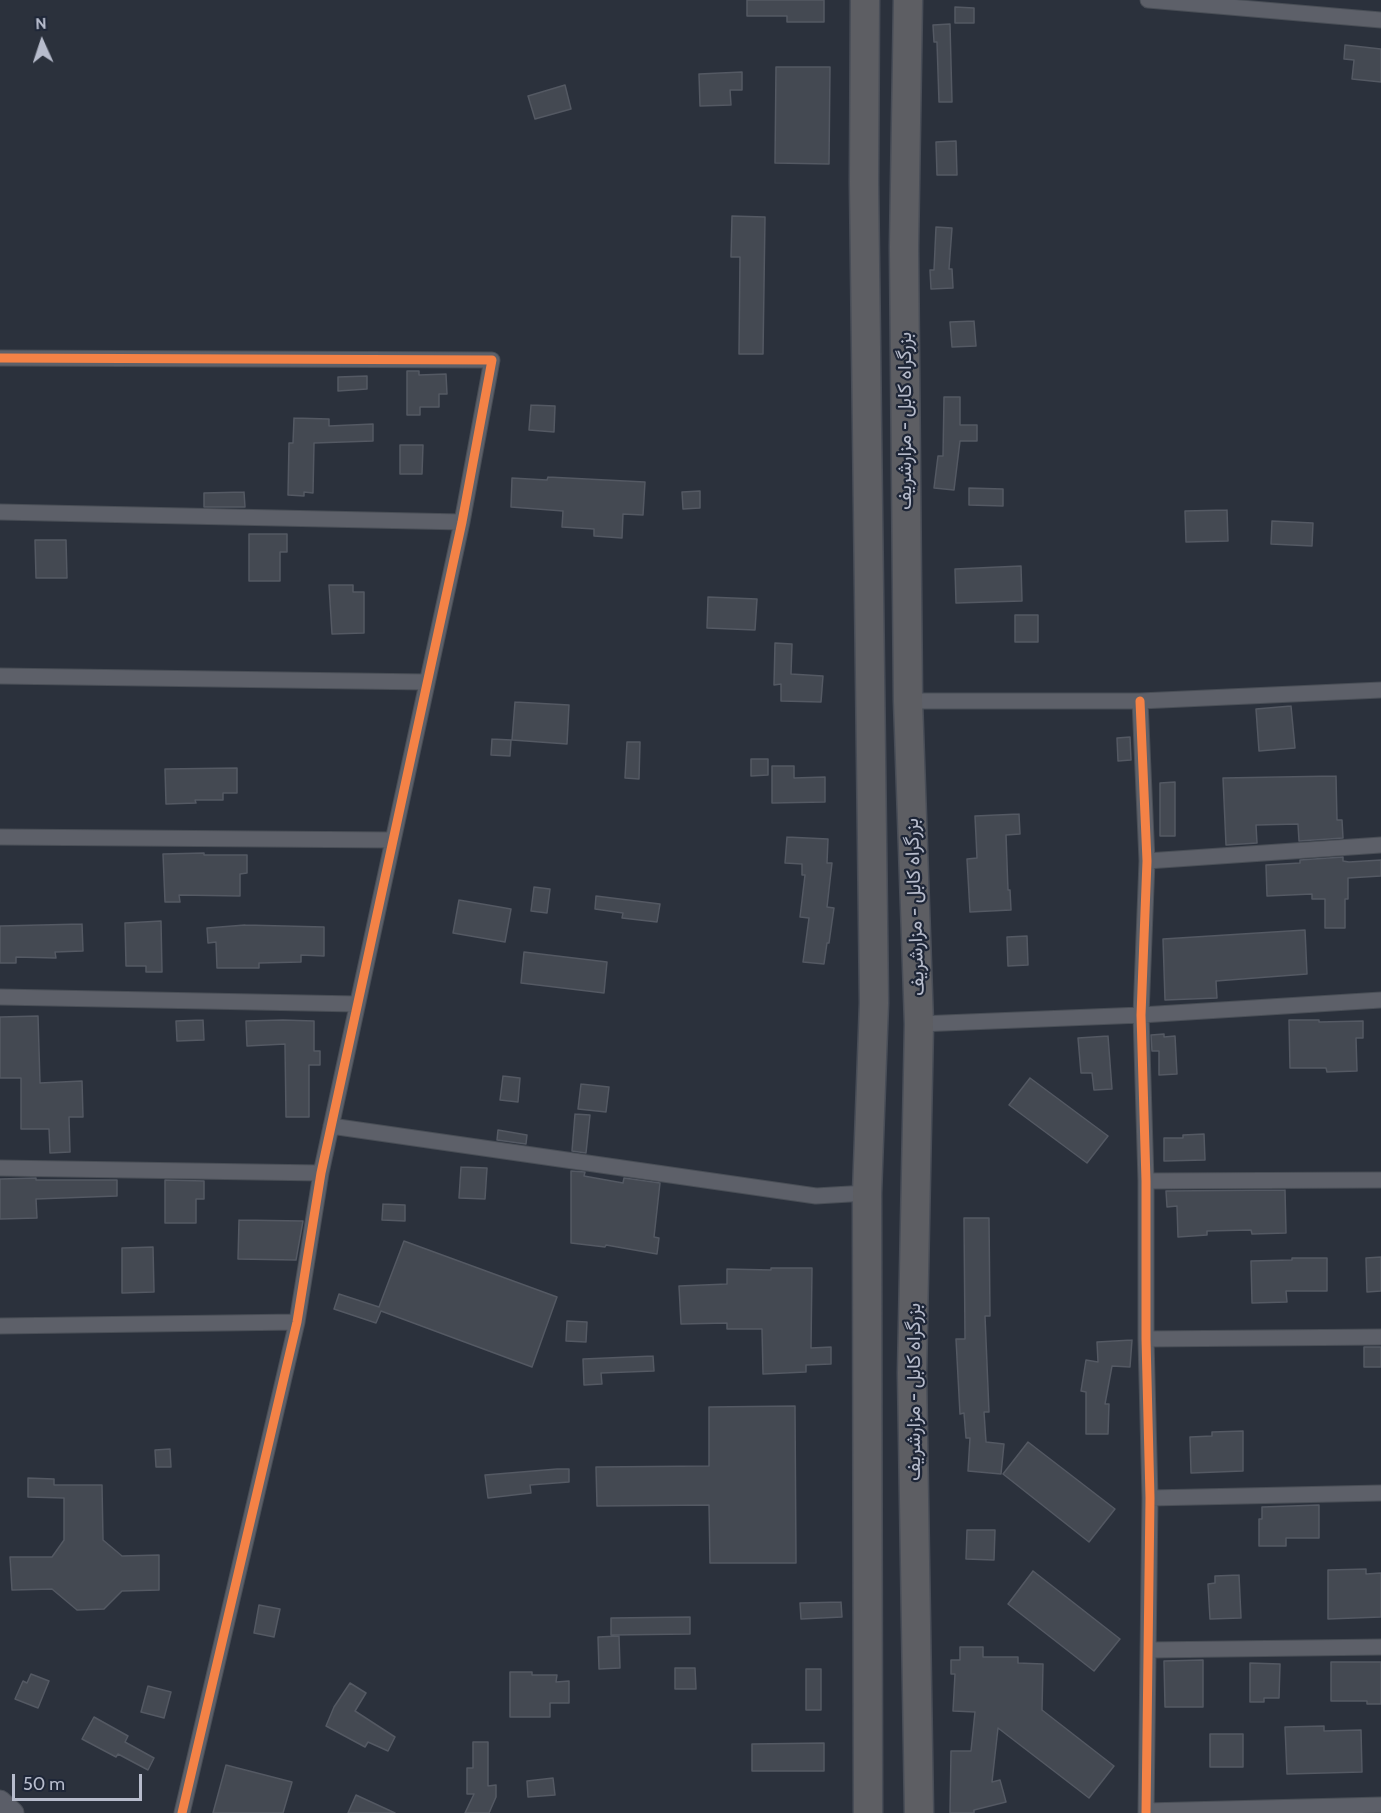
<!DOCTYPE html>
<html>
<head>
<meta charset="utf-8">
<style>
	body { margin:0 }
	#map { position:relative; width:1381px; height:1813px; overflow:hidden; background:#2b313c; font-family:Cabin,sans-serif }
	canvas { display:block }
	.north { position:absolute; left:12px; top:12px; width:60px; height:60px; -webkit-text-stroke:4px #1e2637; paint-order:stroke; rotate:357deg; font-size:16px; font-weight:700; line-height:24px; text-align:center; color:#b7bccc }
	.north::after { content:''; display:block; margin:auto; width:21px; height:27px; background:#b7bccc; clip-path:polygon(50% 0,100% 100%,50% 72%,0 100%) }
	.scale { position:absolute; left:12px; top:1774px; width:130px; height:27px; box-sizing:border-box; border:3px solid #b7bccc; border-top:0; padding-left:8px; font-size:18px; line-height:21px; white-space:nowrap; color:#b7bccc; -webkit-text-stroke:4px #1e2637; paint-order:stroke }
</style>
</head>
<body>
<div id="map">
<canvas width="1381" height="1813"></canvas>
<div class="north">N</div>
<div class="scale">50 m</div>
</div>
<script>
const ctx = document.querySelector('canvas').getContext('2d');
ctx.lineJoin = 'round';
function paint(path, color) { ctx.fillStyle = color; ctx.fill(path, 'evenodd'); }
const toPath = rows => new Path2D(rows.map(r => 'M' + r).join(''));
function trace(path, color, width, dash) { ctx.strokeStyle = color; ctx.lineWidth = width; ctx.lineCap = dash ? 'butt' : 'round'; ctx.setLineDash(dash || []); ctx.stroke(path); }
function write(font, color, halo, rows, align = 'center') {
  ctx.font = font + ' Cabin,Vazirmatn,sans-serif'; ctx.lineWidth = 4.5; ctx.setLineDash([]); ctx.textBaseline = 'middle'; ctx.strokeStyle = halo; ctx.fillStyle = color; for (const [text, x, y, turn = 0] of rows) {
    ctx.save(); ctx.translate(x, y); ctx.rotate((+turn || 0) * Math.PI / 180); ctx.textAlign = isNaN(turn) ? turn : align; if (halo) ctx.strokeText(text, 0, 0); ctx.fillText(text, 0, 0); ctx.restore();
  }
}
const building = toPath([
	[747,0,824,0,824,22,787,22,787,16,747,16,747,0],
	[955,7,974,8,974,23,955,23,955,7],
	[950,24,952,102,939,102,937,42,934,42,933,25,950,24],
	[1345,45,1381,49,1381,82,1352,79,1354,60,1344,59,1345,45],
	[776,67,830,67,829,164,775,163,776,67],
	[742,72,742,90,730,90,731,105,700,106,699,74,742,72],
	[565,85,571,109,535,119,528,96,565,85],
	[956,141,957,175,937,175,936,142,956,141],
	[732,216,765,217,763,354,739,354,740,257,731,257,732,216],
	[936,227,952,228,949,269,952,269,953,288,931,289,930,270,934,270,936,227],
	[974,321,976,346,952,347,950,322,974,321],
	[407,371,419,371,419,375,446,374,447,394,439,394,439,407,420,407,420,415,407,415,407,371],
	[367,376,367,389,338,391,338,377,367,376],
	[944,397,960,397,960,425,977,425,977,441,960,441,954,490,934,488,938,456,943,456,944,397],
	[531,405,555,406,554,432,529,430,531,405],
	[294,418,329,419,329,426,373,424,373,441,314,443,313,493,304,492,304,496,288,495,289,443,293,443,294,418],
	[400,445,423,445,422,474,400,474,400,445],
	[548,477,645,482,643,515,623,514,622,538,594,536,594,529,562,527,563,511,511,507,512,478,547,480,548,477],
	[969,488,1003,489,1003,506,969,505,969,488],
	[700,491,700,508,683,509,682,492,700,491],
	[244,492,245,507,204,507,204,493,244,492],
	[1227,510,1228,541,1186,542,1185,511,1227,510],
	[1272,521,1313,523,1312,546,1271,544,1272,521],
	[249,534,287,534,287,552,280,552,280,581,249,581,249,534],
	[35,540,66,540,67,578,36,578,35,540],
	[1021,566,1022,601,956,603,955,569,1021,566],
	[329,585,353,585,353,592,364,592,364,633,332,634,329,585],
	[708,597,757,599,755,630,707,628,708,597],
	[1015,615,1038,615,1038,642,1015,642,1015,615],
	[775,643,792,644,791,674,823,676,821,702,781,701,781,684,774,685,775,643],
	[515,702,569,705,567,744,512,740,515,702],
	[1291,706,1295,748,1259,751,1256,709,1291,706],
	[1130,737,1131,760,1118,761,1117,738,1130,737],
	[492,739,511,740,510,756,491,755,492,739],
	[627,742,640,742,639,779,625,778,627,742],
	[751,759,768,759,768,775,751,776,751,759],
	[772,766,794,766,794,778,825,777,825,802,772,803,772,766],
	[237,768,237,793,223,793,223,800,195,800,196,803,166,804,165,769,237,768],
	[1336,776,1337,820,1342,820,1343,838,1299,841,1298,824,1256,825,1257,843,1226,845,1223,778,1336,776],
	[1175,782,1175,836,1160,836,1160,783,1175,782],
	[1019,814,1020,834,1006,835,1008,890,1010,890,1011,910,970,912,967,859,977,858,975,816,1019,814],
	[787,837,828,839,827,863,832,863,827,907,834,908,829,943,827,943,824,964,803,962,809,918,800,917,805,875,802,875,802,864,785,863,787,837],
	[204,853,204,855,247,855,247,873,240,874,240,896,179,895,180,902,165,902,163,854,204,853],
	[1343,857,1343,861,1349,862,1381,860,1381,876,1348,878,1348,899,1345,899,1345,928,1325,928,1325,899,1312,899,1312,894,1267,896,1266,865,1300,863,1300,860,1343,857],
	[534,887,550,889,547,913,531,911,534,887],
	[596,896,660,904,657,922,622,918,623,913,595,909,596,896],
	[459,900,511,909,505,942,453,933,459,900],
	[161,921,162,972,146,972,146,966,126,966,125,923,161,921],
	[82,924,83,951,55,952,56,958,16,957,16,963,0,963,0,926,82,924],
	[245,925,324,927,324,956,301,955,301,962,259,963,259,968,217,968,216,942,208,943,207,928,245,925],
	[1305,930,1307,974,1216,981,1217,998,1165,1000,1163,939,1305,930],
	[1027,936,1028,965,1008,966,1007,937,1027,936],
	[524,952,607,962,604,993,521,983,524,952],
	[38,1016,40,1083,82,1081,83,1117,69,1117,70,1152,50,1153,49,1129,21,1129,21,1078,0,1078,0,1017,38,1016],
	[203,1020,204,1040,177,1041,176,1021,203,1020],
	[283,1020,314,1021,314,1051,320,1051,320,1065,309,1065,309,1117,286,1117,285,1044,247,1046,246,1021,283,1020],
	[1289,1020,1319,1020,1319,1022,1363,1021,1363,1038,1356,1038,1357,1071,1327,1072,1326,1068,1290,1068,1289,1020],
	[1164,1034,1164,1037,1175,1036,1177,1074,1159,1075,1159,1051,1152,1051,1151,1035,1164,1034],
	[1108,1036,1112,1089,1094,1090,1092,1073,1081,1073,1078,1038,1108,1036],
	[503,1076,520,1078,518,1102,500,1100,503,1076],
	[1030,1078,1108,1136,1087,1163,1009,1105,1030,1078],
	[581,1084,609,1087,606,1112,578,1109,581,1084],
	[575,1114,590,1115,586,1153,572,1151,575,1114],
	[498,1130,527,1135,526,1144,497,1140,498,1130],
	[1204,1134,1205,1160,1164,1161,1164,1138,1183,1138,1183,1135,1204,1134],
	[461,1167,487,1168,485,1199,459,1198,461,1167],
	[571,1171,585,1172,584,1176,623,1183,624,1178,660,1183,654,1237,659,1238,657,1254,606,1245,605,1247,571,1243,571,1171],
	[36,1178,36,1180,117,1180,117,1196,36,1199,37,1218,0,1219,0,1179,36,1178],
	[165,1180,204,1181,204,1199,196,1199,196,1223,165,1223,165,1180],
	[1285,1190,1286,1233,1252,1234,1251,1230,1207,1231,1207,1235,1178,1237,1177,1206,1167,1207,1166,1191,1285,1190],
	[383,1204,405,1205,405,1221,382,1220,383,1204],
	[964,1218,989,1218,990,1316,985,1316,989,1412,984,1412,986,1442,1004,1444,1001,1474,968,1471,970,1438,966,1438,964,1413,960,1414,956,1339,965,1339,964,1218],
	[239,1220,303,1221,296,1260,238,1259,239,1220],
	[404,1241,557,1297,532,1367,381,1311,376,1323,334,1309,339,1294,379,1307,404,1241],
	[153,1247,154,1292,122,1293,122,1248,153,1247],
	[1381,1257,1381,1291,1367,1292,1366,1258,1381,1257],
	[1292,1258,1327,1258,1327,1291,1286,1291,1287,1302,1252,1303,1251,1261,1292,1260,1292,1258],
	[771,1268,812,1268,811,1348,831,1347,831,1364,806,1365,806,1372,763,1374,762,1329,727,1329,727,1323,681,1324,679,1286,727,1284,727,1269,771,1270,771,1268],
	[567,1321,587,1322,586,1342,566,1341,567,1321],
	[1132,1340,1130,1367,1112,1366,1105,1404,1109,1404,1108,1434,1086,1434,1086,1392,1081,1391,1086,1360,1098,1362,1097,1342,1132,1340],
	[1364,1347,1381,1347,1381,1367,1364,1367,1364,1347],
	[653,1356,654,1371,601,1373,602,1384,584,1385,583,1359,653,1356],
	[795,1406,796,1563,710,1563,709,1505,597,1506,596,1467,709,1466,709,1407,795,1406],
	[1243,1431,1243,1471,1191,1473,1190,1437,1212,1436,1212,1432,1243,1431],
	[1028,1442,1115,1509,1089,1542,1003,1474,1028,1442],
	[170,1449,171,1467,156,1467,155,1450,170,1449],
	[557,1469,569,1469,569,1482,530,1485,531,1493,488,1498,485,1475,557,1469],
	[28,1478,54,1479,54,1485,102,1485,103,1540,122,1556,159,1555,159,1590,122,1591,104,1609,77,1610,52,1589,12,1590,10,1557,52,1557,64,1540,64,1498,28,1497,28,1478],
	[1319,1505,1319,1538,1286,1538,1286,1546,1259,1546,1259,1519,1262,1519,1262,1507,1319,1505],
	[967,1530,995,1530,994,1560,966,1559,967,1530],
	[1366,1569,1366,1574,1381,1573,1381,1617,1328,1619,1328,1570,1366,1569],
	[1033,1571,1120,1639,1094,1671,1008,1604,1033,1571],
	[1239,1575,1241,1618,1210,1619,1208,1584,1215,1583,1215,1576,1239,1575],
	[841,1602,842,1617,801,1619,800,1603,841,1602],
	[259,1605,280,1609,274,1637,254,1633,259,1605],
	[690,1617,690,1634,611,1635,611,1618,690,1617],
	[619,1636,620,1668,599,1669,598,1637,619,1636],
	[960,1647,983,1647,983,1657,1018,1657,1018,1663,1043,1664,1042,1710,1114,1766,1089,1798,998,1728,992,1782,1000,1780,1006,1802,974,1810,974,1813,950,1813,951,1751,971,1751,975,1712,953,1711,955,1674,951,1674,951,1660,960,1660,960,1647],
	[1203,1660,1203,1707,1165,1707,1164,1661,1203,1660],
	[1331,1662,1381,1662,1381,1704,1367,1704,1367,1701,1331,1701,1331,1662],
	[1250,1663,1280,1664,1279,1698,1264,1698,1264,1702,1250,1702,1250,1663],
	[675,1668,695,1668,696,1689,675,1689,675,1668],
	[806,1669,821,1669,821,1710,806,1710,806,1669],
	[510,1672,532,1672,532,1675,557,1675,556,1682,569,1681,569,1703,550,1703,550,1717,510,1717,510,1672],
	[31,1674,49,1681,38,1708,15,1699,23,1681,27,1683,31,1674],
	[350,1683,366,1693,355,1711,395,1737,388,1751,368,1742,365,1747,326,1726,334,1707,350,1683],
	[148,1686,171,1692,164,1718,141,1712,148,1686],
	[94,1717,128,1736,125,1742,154,1758,148,1770,118,1754,116,1757,82,1739,94,1717],
	[1324,1726,1324,1731,1361,1730,1362,1772,1287,1774,1285,1727,1324,1726],
	[1210,1734,1243,1734,1243,1767,1210,1767,1210,1734],
	[473,1742,488,1742,488,1786,496,1785,496,1797,489,1813,465,1813,474,1794,467,1794,467,1768,473,1768,473,1742],
	[824,1743,824,1771,752,1771,752,1744,824,1743],
	[226,1765,292,1782,283,1813,213,1813,226,1765],
	[553,1778,555,1795,528,1797,527,1781,553,1778],
	[356,1795,395,1813,348,1813,356,1795]
]);
paint(building, '#444952');
trace(building, '#545963', 1.5);
const street = toPath([
	[1148,0,1381,20],
	[0,358,492,360,462,522,321,1173,297,1322,182,1813],
	[0,512,462,522],
	[0,676,427,682],
	[908,701,1140,701,1381,690],
	[1140,701,1147,861,1141,1015,1146,1181,1146,1339,1150,1498,1146,1813],
	[0,837,393,840],
	[1147,861,1381,845],
	[0,997,357,1004],
	[919,1024,1141,1015,1381,1000],
	[331,1126,816,1196,867,1193],
	[0,1168,321,1173],
	[1146,1181,1381,1180],
	[0,1326,297,1322],
	[1146,1339,1381,1337],
	[1150,1498,1381,1493],
	[1150,1650,1381,1647],
	[1146,1811,1381,1805]
]);
const secondary = toPath([
	[0,1801,13,1813]
]);
const highway = toPath([
	[865,0,864,182,874,1003,867,1193,868,1813],
	[908,0,904,247,908,701,919,1024,912,1373,919,1813]
]);
trace(street, '#494e56', 17);
trace(secondary, '#494e56', 23);
trace(highway, '#484d57', 31);
trace(street, '#5d6069', 15);
trace(secondary, '#5b5e68', 21);
trace(highway, '#5d5e63', 28);
trace(toPath([
	[0,358,492,360,462,522,321,1173,297,1322,182,1813],
	[1140,701,1147,861,1141,1015,1146,1181,1146,1339,1150,1498,1146,1813]
]), '#f48246', 9);
write('20px', '#b7bccc', '#1e2637', [
	["بزرگراه کابل - مزارشریف",905,421,-90],
	["بزرگراه کابل - مزارشریف",915,907,-92],
	["بزرگراه کابل - مزارشریف",914,1392,-90]
]);
</script>
</body>
</html>
